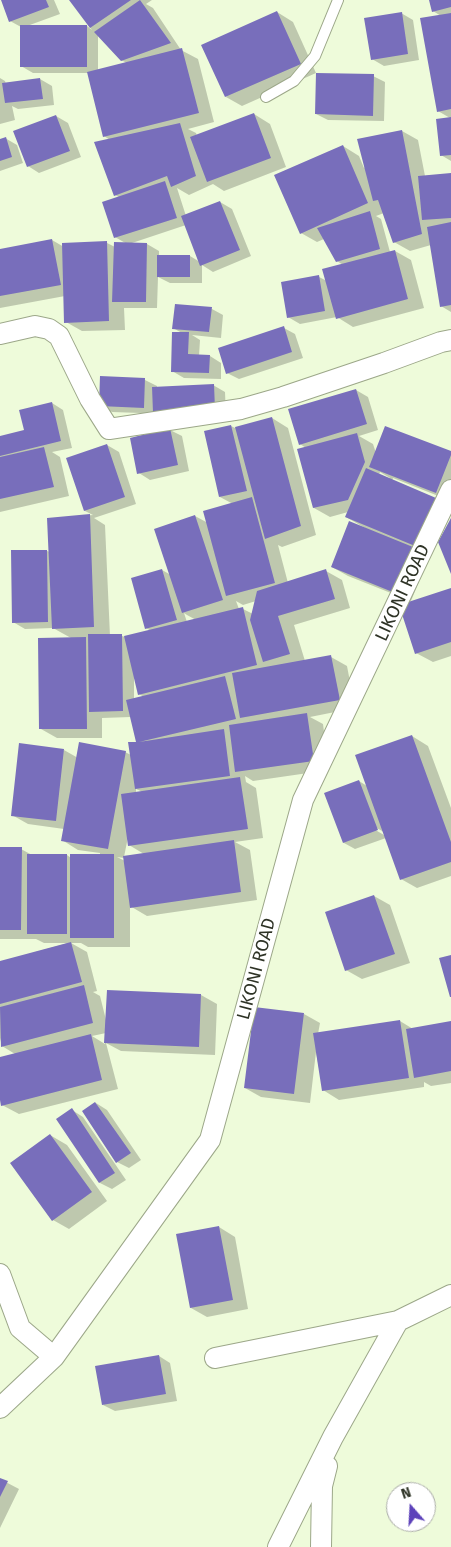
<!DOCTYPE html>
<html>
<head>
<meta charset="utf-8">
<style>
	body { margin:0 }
	#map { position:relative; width:451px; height:1547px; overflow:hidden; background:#eefbda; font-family:"Fira Sans",sans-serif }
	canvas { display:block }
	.north { position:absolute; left:386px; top:1482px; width:50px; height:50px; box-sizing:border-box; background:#fff; border:1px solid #abada8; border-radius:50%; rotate:341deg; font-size:14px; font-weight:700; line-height:20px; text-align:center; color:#2e3326 }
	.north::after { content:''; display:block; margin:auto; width:18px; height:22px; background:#5d42ba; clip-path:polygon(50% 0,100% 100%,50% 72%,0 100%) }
</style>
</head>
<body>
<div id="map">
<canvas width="451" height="1547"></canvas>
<div class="north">N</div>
</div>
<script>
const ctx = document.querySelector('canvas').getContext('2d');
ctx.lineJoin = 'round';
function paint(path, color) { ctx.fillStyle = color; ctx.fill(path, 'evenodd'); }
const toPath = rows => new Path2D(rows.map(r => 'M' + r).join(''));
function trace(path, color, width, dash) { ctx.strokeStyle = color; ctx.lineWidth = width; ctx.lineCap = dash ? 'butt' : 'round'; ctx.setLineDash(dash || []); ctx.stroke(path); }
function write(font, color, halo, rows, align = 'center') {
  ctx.font = font + ' "Fira Sans",sans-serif'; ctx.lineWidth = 5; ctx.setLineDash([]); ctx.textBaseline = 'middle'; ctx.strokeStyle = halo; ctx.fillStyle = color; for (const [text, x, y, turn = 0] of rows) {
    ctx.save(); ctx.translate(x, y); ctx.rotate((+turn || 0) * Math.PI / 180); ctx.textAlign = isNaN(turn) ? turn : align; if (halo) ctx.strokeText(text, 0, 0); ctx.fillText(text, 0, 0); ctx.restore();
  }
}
paint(toPath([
	[2,0,54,0,60,14,27,26,87,26,92,30,71,0,152,0,146,4,153,8,181,50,198,59,214,122,188,129,196,133,197,136,254,114,270,124,286,167,224,191,213,184,189,195,177,188,186,216,220,202,232,209,251,256,213,272,202,265,202,283,170,283,158,277,157,308,124,308,125,330,82,331,66,322,65,296,0,308,0,250,52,240,64,247,107,243,115,247,127,244,115,237,119,197,115,195,110,140,104,136,89,73,33,73,21,66,21,27,10,21],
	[98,35,121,60,127,63,98,70],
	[186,225,200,262,190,256,159,256,159,251,147,244,129,244],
	[431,0,451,0,451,161,441,155,450,118,438,111,441,16,433,11],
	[277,12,293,22,316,73,242,106,226,97],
	[401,13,413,20,419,60,384,66,372,59],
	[373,76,385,82,384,121,328,120,316,114],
	[0,78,5,81,6,84,40,79,52,86,54,105,18,109,12,106,15,120,0,124],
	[56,116,68,123,81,157,39,173,28,166],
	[402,131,418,140,425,176,451,174,451,312,441,306,431,245,410,251,394,242,384,213,376,216,381,219,390,252,395,251,411,260,424,308,353,327,337,317,300,324,288,317,319,277,327,281,343,265,337,261,324,239,317,242,301,233,343,146,359,156,364,168],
	[5,138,17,145,23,163,0,171,0,140],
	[212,309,223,315,221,338,192,335,200,340,199,356,210,356,221,363,221,379,184,378,172,371,182,333,173,328],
	[284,328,295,334,303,358,239,379,227,373],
	[102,378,145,380,157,386,157,388,213,385,225,392,226,416,112,412,101,405],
	[356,390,368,397,378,430,359,436,373,444,376,453,451,452,451,501,393,478,392,481,436,499,451,507,432,554,416,548,429,557,411,601,348,576,332,567,365,528,346,517,348,512,330,517,314,508,306,448,300,444],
	[380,472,390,478,389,479,379,475],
	[52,403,63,410,72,448,52,452,60,457,69,496,0,512,0,437,25,431],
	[272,418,288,428,316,535,282,547,278,545,288,583,326,571,342,580,350,608,294,625,305,661,331,657,347,666,355,708,310,717,323,724,329,770,253,781,245,776,246,782,256,788,263,838,235,842,250,850,257,900,147,916,130,906,130,947,88,947,81,943,71,943,87,952,97,991,93,992,100,996,106,1020,201,995,217,1004,215,1055,121,1051,106,1043,118,1089,19,1114,2,1105,0,1095,0,1058,15,1054,2,1046,0,1038,0,962,68,943,44,943,36,939,0,939,0,849,21,849,32,855,67,855,71,858,100,855,100,853,78,850,62,840,64,829,28,824,12,815,64,750,78,758,125,752,131,755,137,744,131,717,102,718,102,738,57,738,41,729,71,638,53,628,25,629,13,622,47,551,50,552,48,519,93,515,85,511,107,445,119,452,136,504,94,518,105,525,110,636,122,636,125,637,151,631,146,628,162,570,171,575,195,516,208,523,233,504,220,497,231,426,235,428],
	[236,601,243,605,256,601,253,614,243,609,239,609],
	[184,613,187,615,196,620,187,622],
	[134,678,135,678,139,694,144,697,134,700],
	[136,789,143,792,136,793],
	[128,837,129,845,144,854,124,857],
	[117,857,124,858,125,861],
	[106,1033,105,1044,92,1036],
	[170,430,182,436,189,471,150,480,139,473],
	[451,589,451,656,433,662,416,653],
	[412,736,428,746,451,808,451,876,417,888,401,879,386,838,355,849,344,843,359,781,367,786],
	[373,826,384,832,384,835,372,828],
	[374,896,390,905,410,963,362,979,346,970],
	[304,1014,320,1023,318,1034,400,1021,413,1029,451,1023,451,1083,431,1086,424,1082,424,1087,339,1100,323,1090,316,1052,310,1103,261,1097,245,1088],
	[96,1103,107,1110,141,1160,129,1168,117,1162],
	[72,1110,83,1117,126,1180,112,1189,100,1183,58,1119],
	[50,1135,67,1145,107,1201,69,1229,53,1220],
	[219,1227,235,1237,248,1309,207,1317,191,1308],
	[159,1356,170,1363,177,1401,115,1411,103,1405],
	[0,1479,19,1489,0,1528]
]), '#0003');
paint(toPath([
	[1,0,46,0,49,7,9,22],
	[69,0,131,0,90,28],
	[140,0,171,43,121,61,94,32],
	[429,0,451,0,451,7,432,12],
	[277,11,301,64,225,97,201,45],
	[402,12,408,54,371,60,364,18],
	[451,13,451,109,437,112,420,18],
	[20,25,87,25,87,67,20,67],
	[182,48,199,113,103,137,87,72],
	[316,73,374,74,373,116,315,114],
	[40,78,43,99,5,103,2,83],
	[254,113,271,158,207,182,190,137],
	[56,115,70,151,27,167,13,131],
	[451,117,451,155,440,156,436,119],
	[180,123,196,176,171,187,167,176,114,196,94,142],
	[402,130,422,234,393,243,378,200,373,201,357,139],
	[6,137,12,157,0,161,0,139],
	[343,145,368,203,300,234,274,175],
	[451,173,451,218,422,220,418,176],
	[165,181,177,218,114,238,102,202],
	[220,201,240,250,200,266,181,216],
	[370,211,380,249,336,262,317,228],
	[451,222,451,305,440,307,427,227],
	[52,239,61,285,0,296,0,249],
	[107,241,109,321,64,323,62,243],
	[114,242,147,243,146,302,112,302],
	[395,250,408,299,336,319,322,269],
	[157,255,190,255,190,277,157,277],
	[319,275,325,311,287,318,281,282],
	[175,304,212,307,209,332,172,329],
	[284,326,292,352,226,374,218,348],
	[172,332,189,332,188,354,210,355,209,373,171,372],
	[100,376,145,378,144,408,99,406],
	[214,384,215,409,153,413,152,387],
	[356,389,367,424,299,445,288,409],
	[52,402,61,441,0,456,0,436,24,430,19,410],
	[272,417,301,526,265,539,235,427],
	[231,425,247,491,219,497,204,431],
	[385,426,451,451,451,455,436,493,369,467],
	[170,428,178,465,137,474,130,438],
	[357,433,365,462,348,500,313,508,297,449],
	[107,444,125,497,84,511,66,458],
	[44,447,54,487,0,499,0,457],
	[366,468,436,498,415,546,345,517],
	[252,497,275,583,226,596,203,511],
	[90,514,94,627,52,629,47,518],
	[195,515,223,600,182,613,154,529],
	[451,518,451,574,438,542],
	[349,521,413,547,395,593,331,567],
	[11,550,47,550,48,622,12,623],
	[162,569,177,620,145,629,131,578],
	[326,569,335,599,278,616,290,654,263,662,250,620,257,591],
	[451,588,451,642,415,654,399,605],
	[243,607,257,665,138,695,124,636],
	[88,634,122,634,123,711,89,712],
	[86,637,87,729,39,729,38,638],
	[331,655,340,700,240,718,232,673],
	[225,676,236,719,139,742,224,729,230,776,135,789,128,742,136,742,126,700],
	[307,713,314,761,235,772,229,725],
	[412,735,451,842,451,862,400,880,355,755],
	[79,742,126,751,108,849,61,841],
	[19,743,64,749,56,821,11,816],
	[240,777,248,829,128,846,121,794],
	[359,780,378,830,343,843,324,793],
	[234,840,241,892,130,908,123,856],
	[0,847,22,847,21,930,0,930],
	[27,854,67,854,67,934,27,934],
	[70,854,114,854,114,938,70,938],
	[374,895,395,954,345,971,325,912],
	[71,942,82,982,0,1004,0,961],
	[451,955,451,997,450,997,439,958],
	[84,985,93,1023,1,1047,0,1007],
	[107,990,201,994,199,1047,104,1043],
	[254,1007,304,1013,294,1094,244,1088],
	[400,1020,409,1078,322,1091,313,1033],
	[451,1021,451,1071,414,1078,406,1029],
	[91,1034,102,1080,1,1106,0,1100,0,1057],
	[95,1102,131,1153,116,1163,82,1111],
	[72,1108,115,1173,99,1183,56,1119],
	[50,1134,92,1192,52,1221,10,1163],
	[219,1226,233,1300,190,1308,176,1234],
	[159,1355,166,1394,102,1405,95,1366],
	[0,1478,8,1481,0,1497]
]), '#786ebb');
const lane = toPath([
	[266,97,294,81,315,56,338,0]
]);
const street = toPath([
	[0,334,35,326,49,329,59,336,90,399,109,429,241,409,283,397,384,363,441,342,451,340],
	[0,1274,20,1328,54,1357],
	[215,1358,398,1321,451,1295],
	[0,1408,54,1357,210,1140,303,800,451,490],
	[278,1547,333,1437,398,1321],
	[321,1547,322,1486,327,1466]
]);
trace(lane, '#9ca789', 12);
trace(street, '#9ca789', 22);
trace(lane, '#fff', 10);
trace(street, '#fff', 20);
write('18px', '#2e3326', '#fff', [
	["LIKONI ROAD",403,593,-65],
	["LIKONI ROAD",257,969,-75]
]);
</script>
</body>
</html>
